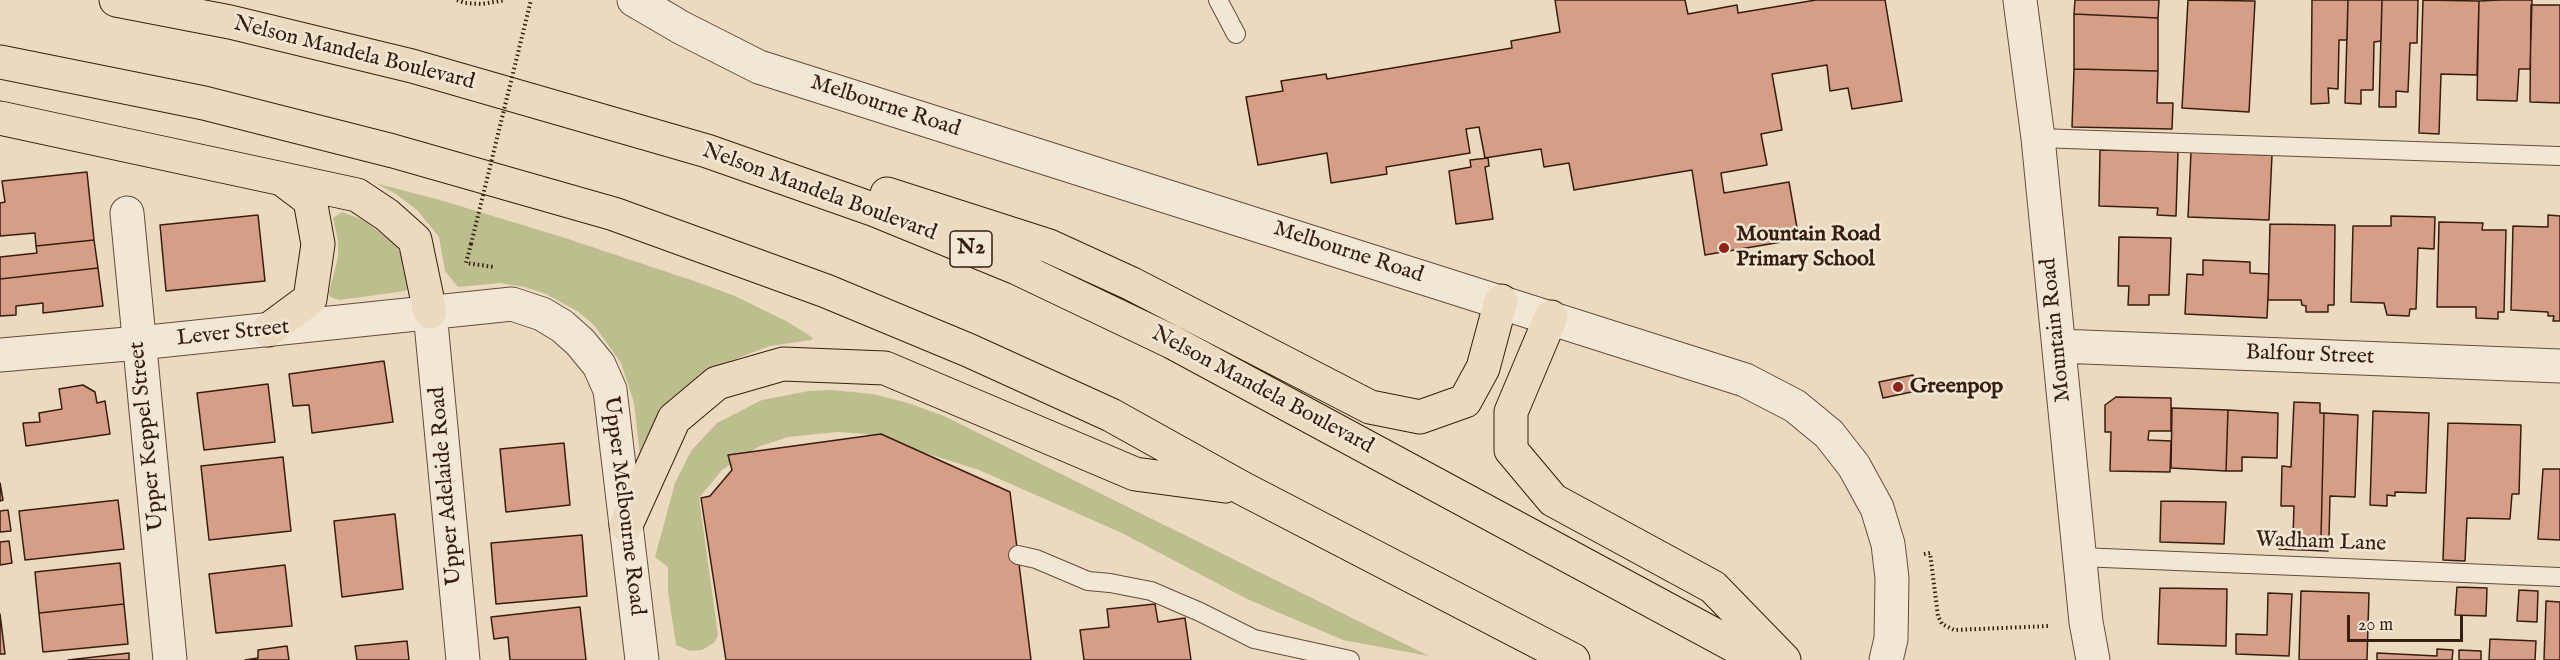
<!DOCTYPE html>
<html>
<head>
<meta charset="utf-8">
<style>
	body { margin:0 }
	#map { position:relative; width:2560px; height:660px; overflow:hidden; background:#ebdabf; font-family:"IM FELL English",serif }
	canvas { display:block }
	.scale { position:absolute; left:2347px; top:615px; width:116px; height:27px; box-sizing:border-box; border:3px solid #371d0f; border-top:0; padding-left:8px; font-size:18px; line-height:21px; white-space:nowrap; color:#371d0f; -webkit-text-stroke:4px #f2e7d5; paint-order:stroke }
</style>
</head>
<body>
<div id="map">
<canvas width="2560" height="660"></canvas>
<div class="scale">20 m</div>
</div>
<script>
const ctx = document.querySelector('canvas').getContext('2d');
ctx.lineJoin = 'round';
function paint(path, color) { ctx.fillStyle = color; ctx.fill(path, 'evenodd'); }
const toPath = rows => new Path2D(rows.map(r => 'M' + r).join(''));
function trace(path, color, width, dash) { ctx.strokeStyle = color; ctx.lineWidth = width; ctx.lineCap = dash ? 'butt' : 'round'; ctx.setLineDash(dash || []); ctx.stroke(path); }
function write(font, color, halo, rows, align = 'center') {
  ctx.font = font + ' "IM FELL English",serif'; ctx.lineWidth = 5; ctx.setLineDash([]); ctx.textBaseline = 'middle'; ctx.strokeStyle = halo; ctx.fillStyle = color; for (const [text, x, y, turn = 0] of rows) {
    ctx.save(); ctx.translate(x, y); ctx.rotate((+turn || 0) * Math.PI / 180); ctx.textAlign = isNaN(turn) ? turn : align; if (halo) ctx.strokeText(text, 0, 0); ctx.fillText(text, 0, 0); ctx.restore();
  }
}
paint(toPath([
	[375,183,440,200,562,237,697,282,735,296,788,322,813,338,811,340,770,346,714,367,640,456,634,403,621,363,594,325,577,311,546,294,525,287,500,283,458,287,445,271,439,237,417,210,396,194],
	[342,212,363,220,395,244,404,259,409,287,405,291,340,300,330,297,329,293,338,257,338,241,333,218],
	[831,390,873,394,908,403,944,416,1429,656,1343,640,1247,599,1122,533,979,470,866,434,837,432,788,437,758,447,722,470,699,498,718,635,715,642,702,650,690,651,676,645,668,591,668,567,655,557,675,483,691,451,717,423,762,400,809,391]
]), '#bdbe8e');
const building = toPath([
	[1555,0,1685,0,1688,14,1737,5,1738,13,1816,0,1885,0,1902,101,1852,109,1848,88,1830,91,1827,65,1772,74,1782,130,1761,134,1767,165,1721,173,1724,193,1789,182,1799,239,1705,255,1692,170,1574,190,1569,163,1544,167,1541,149,1485,158,1479,127,1466,129,1470,153,1386,167,1387,174,1331,183,1327,153,1258,165,1246,97,1283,91,1281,81,1326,74,1327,79,1512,48,1511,41,1560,32,1555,0],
	[2075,0,2159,0,2158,18,2074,14,2075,0],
	[2188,0,2255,1,2249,112,2182,108,2188,0],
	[2312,0,2348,0,2347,40,2339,40,2338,89,2328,88,2329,103,2311,104,2312,0],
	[2348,0,2382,0,2381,41,2374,42,2373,90,2361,90,2361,104,2345,103,2348,0],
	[2382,0,2418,0,2417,43,2410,43,2408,92,2396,91,2396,107,2379,107,2382,0],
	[2423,0,2479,1,2477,75,2441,74,2439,134,2419,133,2423,0],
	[2500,0,2532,0,2530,69,2519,69,2517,101,2477,100,2479,1,2500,0],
	[2531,5,2560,5,2560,103,2530,102,2531,5],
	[2074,14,2158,18,2158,71,2074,69,2074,14],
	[2074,69,2158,71,2157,103,2173,103,2172,129,2072,127,2074,69],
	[2100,150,2178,152,2176,216,2157,215,2158,208,2099,206,2100,150],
	[2191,152,2272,155,2269,220,2188,217,2191,152],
	[1488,158,1489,166,1485,167,1493,219,1456,224,1449,171,1471,167,1470,160,1488,158],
	[87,172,94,240,36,246,35,233,0,236,0,203,5,202,2,181,87,172],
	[258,215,265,281,166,291,160,225,258,215],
	[2548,215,2560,216,2560,321,2553,321,2554,316,2548,316,2548,312,2511,310,2513,226,2548,227,2548,215],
	[2391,216,2435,217,2434,249,2418,248,2416,309,2410,309,2409,316,2387,315,2384,303,2351,302,2353,226,2391,226,2391,216],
	[2439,222,2483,223,2482,230,2506,230,2504,312,2498,312,2498,319,2476,318,2476,307,2437,307,2439,222],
	[2270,224,2335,225,2334,305,2328,305,2328,312,2306,312,2306,306,2302,305,2301,300,2268,300,2270,224],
	[2119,237,2171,238,2169,295,2149,295,2149,305,2128,305,2129,286,2118,286,2119,237],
	[94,240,98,268,0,279,0,257,37,253,36,246,94,240],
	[2203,260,2250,262,2250,273,2269,274,2267,318,2185,314,2187,274,2203,275,2203,260],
	[98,268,103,306,43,313,43,303,16,306,16,315,0,316,0,279,98,268],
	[384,361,393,422,312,433,309,405,293,406,289,374,384,361],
	[1913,375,1916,391,1883,398,1879,382,1913,375],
	[268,384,275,442,204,450,197,393,268,384],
	[83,385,95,392,97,403,105,401,110,434,26,446,23,423,40,422,39,413,62,409,59,389,83,385],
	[2116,397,2171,398,2171,431,2149,431,2148,440,2171,441,2170,472,2110,471,2111,432,2105,432,2105,405,2116,397],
	[2294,402,2320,403,2320,413,2324,413,2321,538,2329,538,2328,551,2279,549,2279,537,2293,537,2294,506,2281,506,2282,466,2291,467,2294,402],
	[2172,408,2228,410,2226,471,2171,468,2172,408],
	[2228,410,2278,413,2277,458,2242,457,2242,471,2226,471,2228,410],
	[2373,411,2429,413,2426,493,2395,492,2395,496,2387,495,2387,506,2370,505,2373,411],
	[2324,413,2358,415,2355,497,2330,496,2329,538,2321,538,2324,413],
	[2448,423,2521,425,2519,494,2512,494,2510,519,2467,518,2465,561,2443,560,2448,423],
	[881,434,1010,492,1031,660,726,660,701,498,710,496,732,470,728,455,881,434],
	[564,443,570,505,506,512,500,449,564,443],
	[283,457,291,531,209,540,201,466,283,457],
	[2543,469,2560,469,2560,540,2538,539,2543,469],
	[0,483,3,500,0,501,0,483],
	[118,500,124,549,25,560,19,511,118,500],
	[2161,501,2226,502,2224,544,2160,542,2161,501],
	[8,510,11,531,0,532,0,511,8,510],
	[395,514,403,589,342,597,334,521,395,514],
	[582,535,587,596,496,604,491,543,582,535],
	[9,541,12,563,0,565,0,542,9,541],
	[120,563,124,604,39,613,35,572,120,563],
	[285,565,292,626,216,633,209,574,285,565],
	[2457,587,2487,588,2486,616,2455,615,2457,587],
	[2160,588,2227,589,2226,646,2158,644,2160,588],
	[2519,590,2538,591,2537,622,2517,621,2519,590],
	[2301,591,2369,593,2367,660,2299,660,2301,591],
	[2268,593,2292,594,2289,656,2236,654,2236,634,2267,635,2268,593],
	[2546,601,2560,602,2560,660,2544,660,2546,601],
	[124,604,128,644,43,652,39,613,124,604],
	[1155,604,1158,622,1185,618,1191,660,1084,660,1080,630,1109,627,1107,609,1155,604],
	[580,607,586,660,510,660,508,637,494,639,491,617,580,607],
	[0,614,5,654,0,654,0,614],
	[2490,639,2536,641,2535,660,2489,660,2490,639],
	[407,641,409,660,357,660,355,646,407,641],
	[287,646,289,660,245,660,258,658,258,650,287,646],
	[2437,649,2453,650,2452,660,2377,660,2377,653,2437,656,2437,649],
	[2459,650,2481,651,2481,660,2459,660,2459,650],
	[129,653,129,660,68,660,129,653]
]);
paint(building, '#d79e87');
trace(building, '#371d0f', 1.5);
const lane = toPath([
	[1218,0,1236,34],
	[2038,138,2560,156],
	[1018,555,1036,559,1088,581,1110,583,1151,591,1200,612,1254,639,1350,660],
	[2080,557,2560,577]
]);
const street = toPath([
	[634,0,682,28,759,67,1745,380,1795,406,1829,434,1854,466,1877,508,1888,544,1892,578,1891,639,1886,660],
	[2020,0,2038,138,2086,622,2093,660],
	[127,213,170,660],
	[430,312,463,660],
	[2059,346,2560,366],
	[0,355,139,343,512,304,542,314,562,326,580,342,599,365,610,390,642,660]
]);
const highway = toPath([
	[116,0,230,22,412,66,707,151,875,210,1017,268,1172,342,1761,660],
	[0,62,204,103,393,151,614,214,826,291,968,350,1111,415,1242,488,1573,660],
	[0,118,357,195,387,215,415,240,430,312],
	[887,194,1049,246,1132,284,1370,407,1420,417,1465,401,1483,368,1501,301],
	[1551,317,1511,412,1511,450,1553,500,1713,587,1784,660],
	[268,330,310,299,318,244,310,200,282,179],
	[626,525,674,419,717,383,783,364,885,368,1135,474,1225,486]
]);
trace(lane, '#644c3b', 20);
trace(street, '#644c3b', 35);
trace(highway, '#371d0f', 35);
trace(toPath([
	[457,0,465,3,482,4,505,0],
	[471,244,466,263,494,267],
	[1924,554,1930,553,1938,616,1942,624,1954,630,2049,626]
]), '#371d0f', 4, [1.5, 3]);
trace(lane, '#f2e7d5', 18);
trace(street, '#f2e7d5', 33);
trace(highway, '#ebdabf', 33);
trace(toPath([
	[471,244,531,0]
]), '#371d0f', 4, [1.5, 3]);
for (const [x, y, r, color] of [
	[1724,248,6,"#8f2418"],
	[1898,387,6,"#8f2418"]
]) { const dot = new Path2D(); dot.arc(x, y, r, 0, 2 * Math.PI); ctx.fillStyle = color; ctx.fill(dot); trace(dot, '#f2e7d5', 2); }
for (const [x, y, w] of [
	[971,249,42]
]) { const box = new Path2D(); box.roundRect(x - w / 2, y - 18, w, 36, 4.5); ctx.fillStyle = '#f2e7d5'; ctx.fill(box); trace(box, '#371d0f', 1.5); }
write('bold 21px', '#371d0f', null, [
	["N2",971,249]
]);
write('22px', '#371d0f', '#f2e7d5', [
	["Nelson Mandela Boulevard",354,54,14],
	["Melbourne Road",885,107,18],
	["Nelson Mandela Boulevard",819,193,20],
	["Melbourne Road",1348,253,18],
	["Mountain Road",2057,330,-96],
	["Lever Street",233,334,-6],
	["Balfour Street",2310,356,2],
	["Nelson Mandela Boulevard",1262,391,28],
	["Upper Keppel Street",148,436,-96],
	["Upper Adelaide Road",447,486,-95],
	["Upper Melbourne Road",623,506,83],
	["Wadham Lane",2321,543,2]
]);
write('bold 22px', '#371d0f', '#f2e7d5', [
	["Mountain Road",1736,235],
	["Primary School",1736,260],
	["Greenpop",1910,387]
], 'left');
</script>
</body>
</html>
